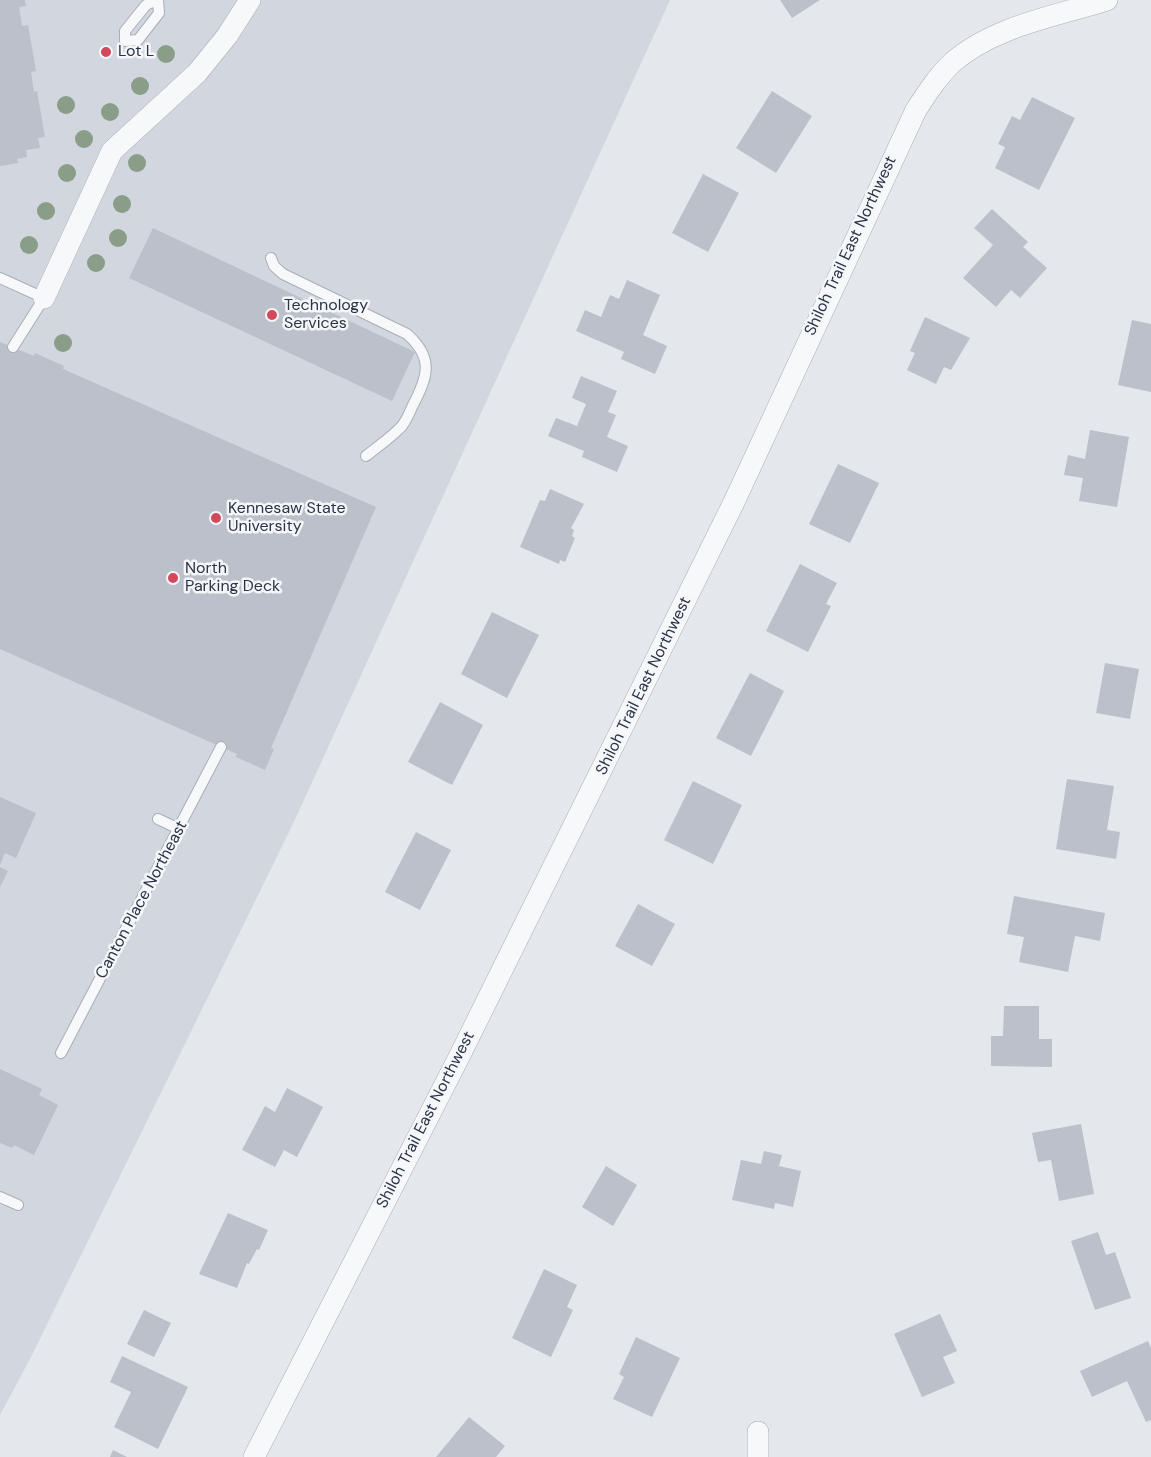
<!DOCTYPE html>
<style>
body{margin:0}
canvas{display:block;background:#e4e7ec}
</style>
<canvas width="1151" height="1457"></canvas>
<script>
const g = document.querySelector('canvas').getContext('2d');
g.lineJoin = 'round';
function fill(path, color) {
  g.fillStyle = color;
  g.fill(path, 'evenodd');
}
function stroke(path, color, width, dash) {
  g.strokeStyle = color;
  g.lineWidth = width;
  g.lineCap = dash ? 'butt' : 'round';
  g.setLineDash(dash || []);
  g.stroke(path);
}
function write(font, color, halo, rows, align = 'center') {
  g.font = font + ' "DM Sans",sans-serif';
  g.lineWidth = 5;
  g.setLineDash([]);
  g.textBaseline = 'middle';
  g.strokeStyle = halo;
  g.fillStyle = color;
  for (const [text, x, y, turn = 0] of rows) {
    g.save();
    g.translate(x, y);
    g.rotate((+turn || 0) * Math.PI / 180);
    g.textAlign = isNaN(turn) ? turn : align;
    if (halo) g.strokeText(text, 0, 0);
    g.fillText(text, 0, 0);
    g.restore();
  }
}
fill(new Path2D(`
 M 0,0 L 670,0 L 292,826 L 30,1359 L 0,1415 Z`), '#d2d6de');
fill(new Path2D(`
 M 0,0 L 25,0 L 26,6 L 19,7 L 22,26 L 28,25 L 36,71 L 31,72 L 34,92 L 37,91 L 45,137 L 38,138 L 40,148 L 26,150 L 27,157 L 17,159 L 18,163 L 0,166 Z
 M 780,0 L 820,0 L 792,18 Z
 M 772,91 L 812,116 L 776,173 L 736,148 Z
 M 1032,97 L 1075,118 L 1039,190 L 995,168 L 1005,147 L 998,144 L 1012,116 L 1020,120 Z
 M 703,174 L 739,193 L 708,252 L 672,233 Z
 M 992,209 L 1028,242 L 1023,247 L 1047,268 L 1020,298 L 1011,290 L 996,307 L 963,278 L 993,245 L 974,228 Z
 M 153,228 L 415,352 L 392,401 L 129,278 Z
 M 627,280 L 660,295 L 643,335 L 667,346 L 655,374 L 621,359 L 624,352 L 576,331 L 585,310 L 601,317 L 610,295 L 619,299 Z
 M 925,317 L 970,338 L 951,370 L 944,367 L 936,384 L 907,370 L 915,353 L 910,351 Z
 M 1132,320 L 1151,324 L 1151,392 L 1118,385 Z
 M 0,342 L 34,356 L 35,353 L 64,366 L 63,369 L 376,507 L 271,748 L 274,749 L 265,770 L 236,757 L 237,754 L 0,649 Z
 M 581,376 L 617,391 L 608,412 L 616,415 L 607,437 L 628,446 L 617,472 L 582,457 L 584,451 L 548,436 L 556,418 L 577,426 L 586,404 L 572,398 Z
 M 1090,430 L 1129,437 L 1117,507 L 1079,501 L 1083,478 L 1064,475 L 1068,455 L 1085,459 Z
 M 838,464 L 879,483 L 850,543 L 809,524 Z
 M 550,489 L 584,504 L 571,528 L 574,530 L 572,536 L 575,538 L 565,562 L 560,560 L 559,564 L 520,547 L 540,500 L 545,501 Z
 M 800,564 L 837,583 L 826,604 L 831,606 L 808,652 L 766,631 Z
 M 492,612 L 539,635 L 507,698 L 461,674 Z
 M 1105,663 L 1139,669 L 1130,719 L 1096,713 Z
 M 750,673 L 784,691 L 751,756 L 716,738 Z
 M 440,702 L 483,725 L 452,785 L 408,762 Z
 M 1067,779 L 1114,786 L 1107,830 L 1120,832 L 1116,859 L 1056,849 Z
 M 693,781 L 742,805 L 713,864 L 664,840 Z
 M 0,797 L 36,813 L 16,858 L 5,853 L 0,865 Z
 M 416,832 L 451,850 L 420,910 L 385,892 Z
 M 0,867 L 8,871 L 0,887 Z
 M 1014,896 L 1105,913 L 1100,941 L 1075,936 L 1068,972 L 1019,962 L 1024,937 L 1007,934 Z
 M 638,904 L 675,924 L 652,966 L 615,946 Z
 M 1004,1006 L 1039,1006 L 1039,1039 L 1052,1039 L 1052,1067 L 991,1066 L 991,1036 L 1003,1036 Z
 M 0,1069 L 42,1089 L 39,1095 L 58,1105 L 34,1155 L 14,1145 L 12,1148 L 0,1143 Z
 M 287,1088 L 323,1107 L 297,1157 L 284,1150 L 275,1167 L 242,1150 L 265,1106 L 275,1112 Z
 M 1081,1124 L 1094,1194 L 1059,1201 L 1051,1160 L 1038,1162 L 1032,1133 Z
 M 764,1151 L 782,1155 L 779,1166 L 801,1171 L 793,1207 L 775,1203 L 774,1209 L 732,1200 L 741,1160 L 761,1164 Z
 M 606,1166 L 637,1185 L 613,1226 L 582,1207 Z
 M 228,1213 L 268,1230 L 259,1250 L 257,1249 L 249,1264 L 247,1263 L 237,1288 L 199,1274 Z
 M 1098,1232 L 1106,1255 L 1115,1252 L 1131,1298 L 1095,1310 L 1071,1241 Z
 M 544,1269 L 577,1285 L 567,1307 L 573,1310 L 551,1357 L 512,1338 Z
 M 144,1310 L 171,1323 L 154,1357 L 127,1344 Z
 M 940,1314 L 957,1351 L 943,1357 L 955,1383 L 922,1397 L 894,1334 Z
 M 636,1337 L 680,1358 L 652,1417 L 613,1399 L 624,1377 L 619,1374 Z
 M 1148,1341 L 1151,1348 L 1151,1420 L 1146,1422 L 1127,1381 L 1092,1397 L 1080,1371 Z
 M 122,1356 L 188,1387 L 158,1449 L 114,1427 L 131,1392 L 110,1382 Z
 M 469,1417 L 505,1446 L 496,1457 L 436,1457 Z
 M 113,1450 L 127,1457 L 110,1457 Z`), '#bbc0ca');
const lane = new Path2D(`
 M 157,0 L 146,5 L 125,31 L 125,41 L 138,40 L 159,13 L 158,0
 M 271,258 L 274,266 L 283,274 L 407,334 C 434,358 428,376 413,405 C 409,413 406,423 399,429 C 389,439 377,447 366,456
 M 0,278 L 44,298 L 13,347
 M 158,819 L 179,829
 M 61,1053 L 221,747
 M 0,1197 L 18,1205`);
const street = new Path2D(`
 M 44,298 L 112,151 L 197,73 L 227,36 L 250,0
 M 758,1432 L 758,1457
 M 254,1457 L 459,1057 L 734,502 L 916,110 C 927,93 938,76 953,62 C 994,26 1057,16 1107,0`);
stroke(lane, '#a9aeb7', 12);
stroke(street, '#a9aeb7', 22);
stroke(lane, '#f7f8fa', 10);
stroke(street, '#f7f8fa', 21);
g.fillStyle = '#899d89';
for (const [x, y] of [
 [166,54],
 [140,86],
 [66,105],
 [110,112],
 [84,139],
 [137,163],
 [67,173],
 [122,204],
 [46,211],
 [118,238],
 [29,245],
 [96,263],
 [63,343]
]) {
  g.beginPath();
  g.arc(x, y, 9, 0, 2 * Math.PI);
  g.fill();
}
for (const [x, y, r, color] of [
 [106,52,6,"#d1495b"],
 [272,315,6,"#d1495b"],
 [216,518,6,"#d1495b"],
 [173,578,6,"#d1495b"]
]) {
  const dot = new Path2D();
  dot.arc(x, y, r, 0, 2 * Math.PI);
  g.fillStyle = color;
  g.fill(dot);
  stroke(dot, '#f4f6f9', 2);
}
write('16px', '#2b3445', '#f4f6f9', [
 ["Lot L",118,52],
 ["Technology",284,306],
 ["Services",284,324],
 ["Kennesaw State",228,509],
 ["University",228,527],
 ["North",185,569],
 ["Parking Deck",185,587]
], 'left');
write('16px', '#2b3445', '#f4f6f9', [
 ["Shiloh Trail East Northwest",851,246,-65],
 ["Shiloh Trail East Northwest",644,686,-64],
 ["Canton Place Northeast",142,900,-62],
 ["Shiloh Trail East Northwest",426,1120,-63]
]);
</script>
